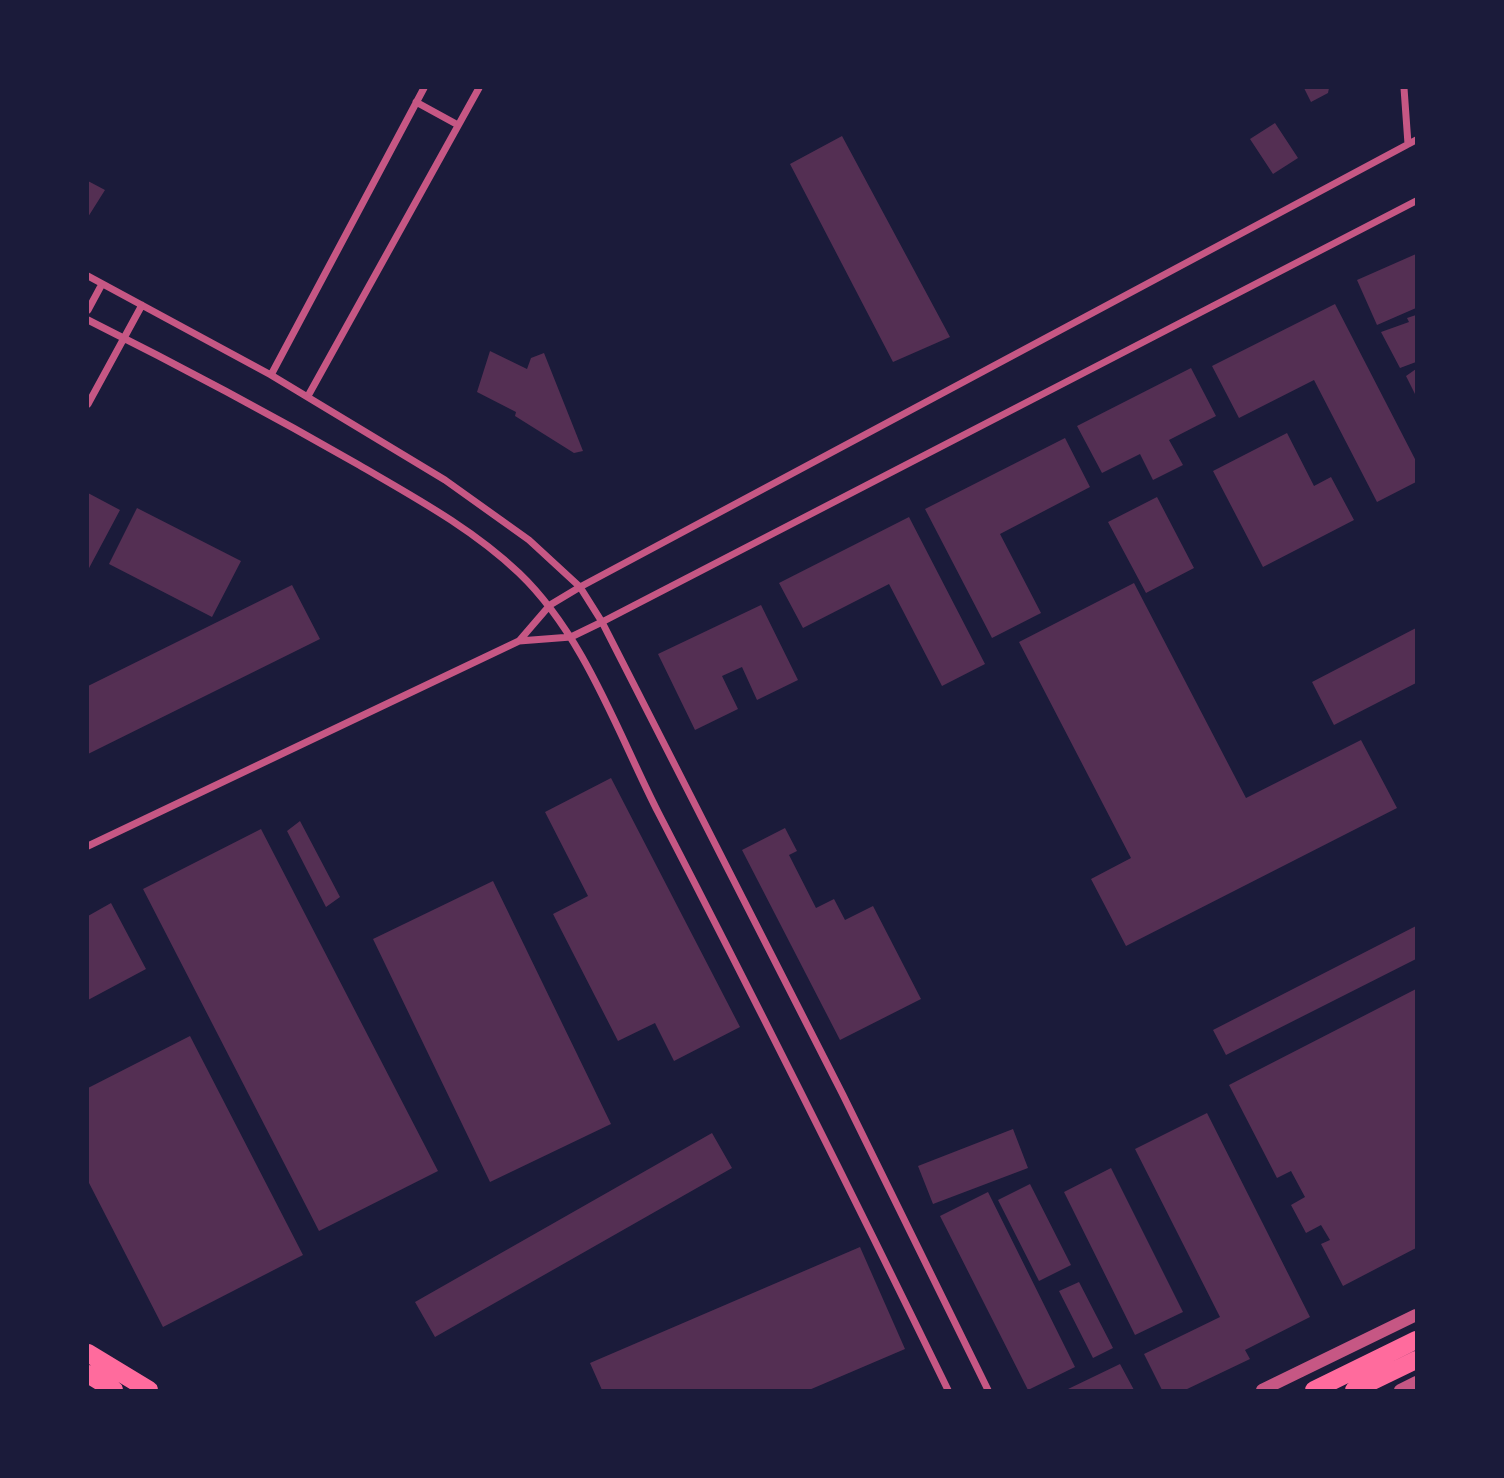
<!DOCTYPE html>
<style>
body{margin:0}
#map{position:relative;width:1504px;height:1478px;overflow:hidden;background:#1b1b3a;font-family:"Asap Condensed",sans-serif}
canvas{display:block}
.frame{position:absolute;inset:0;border:89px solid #1b1b3a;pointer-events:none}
</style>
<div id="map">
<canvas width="1504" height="1478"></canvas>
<div class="frame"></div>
</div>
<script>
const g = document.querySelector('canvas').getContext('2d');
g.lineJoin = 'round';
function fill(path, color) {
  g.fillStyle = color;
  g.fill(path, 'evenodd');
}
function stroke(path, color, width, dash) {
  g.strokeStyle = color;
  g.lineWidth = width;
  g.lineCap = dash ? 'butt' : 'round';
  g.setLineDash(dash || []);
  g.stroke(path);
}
fill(new Path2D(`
 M 1304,88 L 1329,88 L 1328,93 L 1311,102 Z
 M 1275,123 L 1298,158 L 1273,174 L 1250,139 Z
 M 842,136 L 950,337 L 893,362 L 790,164 Z
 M 88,181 L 105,190 L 88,217 Z
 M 1416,254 L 1416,308 L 1377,325 L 1357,280 Z
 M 1335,304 L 1416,461 L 1416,482 L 1377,502 L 1314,380 L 1239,418 L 1212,366 Z
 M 1416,315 L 1416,362 L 1400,368 L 1381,332 L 1409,322 L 1407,318 Z
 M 490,351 L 527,369 L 531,358 L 544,353 L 583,451 L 574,453 L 515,416 L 516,412 L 477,392 Z
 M 1191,368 L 1216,416 L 1169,440 L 1183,465 L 1153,480 L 1140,454 L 1102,473 L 1077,426 Z
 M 1416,369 L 1416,396 L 1406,376 Z
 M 1287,433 L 1314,486 L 1331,477 L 1354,520 L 1263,567 L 1213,471 Z
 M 1065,438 L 1090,487 L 1000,534 L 1041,613 L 992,638 L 925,509 Z
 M 88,493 L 120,510 L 88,570 Z
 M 1157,497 L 1194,568 L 1146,593 L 1108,522 Z
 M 137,508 L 241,561 L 212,617 L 109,564 Z
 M 909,517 L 985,664 L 942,686 L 889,584 L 803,628 L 779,583 Z
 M 1134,583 L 1246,798 L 1361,740 L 1397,808 L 1126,946 L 1091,879 L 1131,858 L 1019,642 Z
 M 292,585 L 320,639 L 88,754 L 88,686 Z
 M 761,605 L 798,680 L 757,700 L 742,667 L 722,676 L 738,709 L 695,730 L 658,654 Z
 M 1416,628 L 1416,683 L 1334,725 L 1312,682 Z
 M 611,778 L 740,1027 L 674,1061 L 655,1023 L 618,1041 L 553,914 L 588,896 L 545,812 Z
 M 300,821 L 340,897 L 326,907 L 287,831 Z
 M 785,828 L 797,851 L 789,855 L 816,908 L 834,899 L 845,920 L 873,906 L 921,999 L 840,1040 L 742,850 Z
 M 261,829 L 438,1171 L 319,1231 L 143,889 Z
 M 493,881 L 611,1124 L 490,1182 L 373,939 Z
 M 111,903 L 146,969 L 88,1000 L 88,916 Z
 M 1416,926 L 1416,959 L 1226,1055 L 1213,1030 Z
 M 1416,989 L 1416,1248 L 1343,1286 L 1321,1244 L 1330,1240 L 1321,1225 L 1306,1233 L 1291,1205 L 1305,1197 L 1291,1171 L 1277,1178 L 1229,1085 Z
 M 190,1036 L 303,1255 L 163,1327 L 88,1181 L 88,1088 Z
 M 1207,1113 L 1310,1317 L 1245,1350 L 1250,1359 L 1185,1390 L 1162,1390 L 1144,1354 L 1220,1317 L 1135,1149 Z
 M 1013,1129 L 1028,1168 L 933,1204 L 918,1166 Z
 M 712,1133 L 732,1168 L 435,1337 L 415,1302 Z
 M 1111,1168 L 1183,1312 L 1135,1335 L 1064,1192 Z
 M 1030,1184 L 1071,1265 L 1039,1281 L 998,1200 Z
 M 988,1192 L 1075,1367 L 1028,1390 L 940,1216 Z
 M 860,1247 L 905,1349 L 809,1390 L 602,1390 L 590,1363 Z
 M 1079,1282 L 1113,1348 L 1093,1358 L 1059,1291 Z
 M 1120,1364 L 1134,1390 L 1066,1390 Z`), '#542f53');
stroke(new Path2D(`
 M 1404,88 L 1408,144
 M 416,102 L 458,125
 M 88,276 L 271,375 L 445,480 L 529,540 L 580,587 L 602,622 L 843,1095 L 988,1390
 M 88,310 L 102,284
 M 88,320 C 180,366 270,414 359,465 C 414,497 473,529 519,573 C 585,636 618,734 659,814 C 758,1005 854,1197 948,1390
 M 271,375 L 424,88
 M 308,396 L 479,88
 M 88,404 L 142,305
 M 519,641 L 550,605 L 580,587 L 1416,140
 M 88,846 L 519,641 L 571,637 L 602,622 L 1416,201`), '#c65784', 7);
stroke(new Path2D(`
 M 1262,1390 L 1416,1315
 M 1400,1390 L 1416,1382`), '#c65784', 12);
stroke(new Path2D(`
 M 88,1353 L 149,1390
 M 88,1374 L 114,1390
 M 1314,1390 L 1416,1340
 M 1354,1390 L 1416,1360`), '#ff6b9d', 18);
</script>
